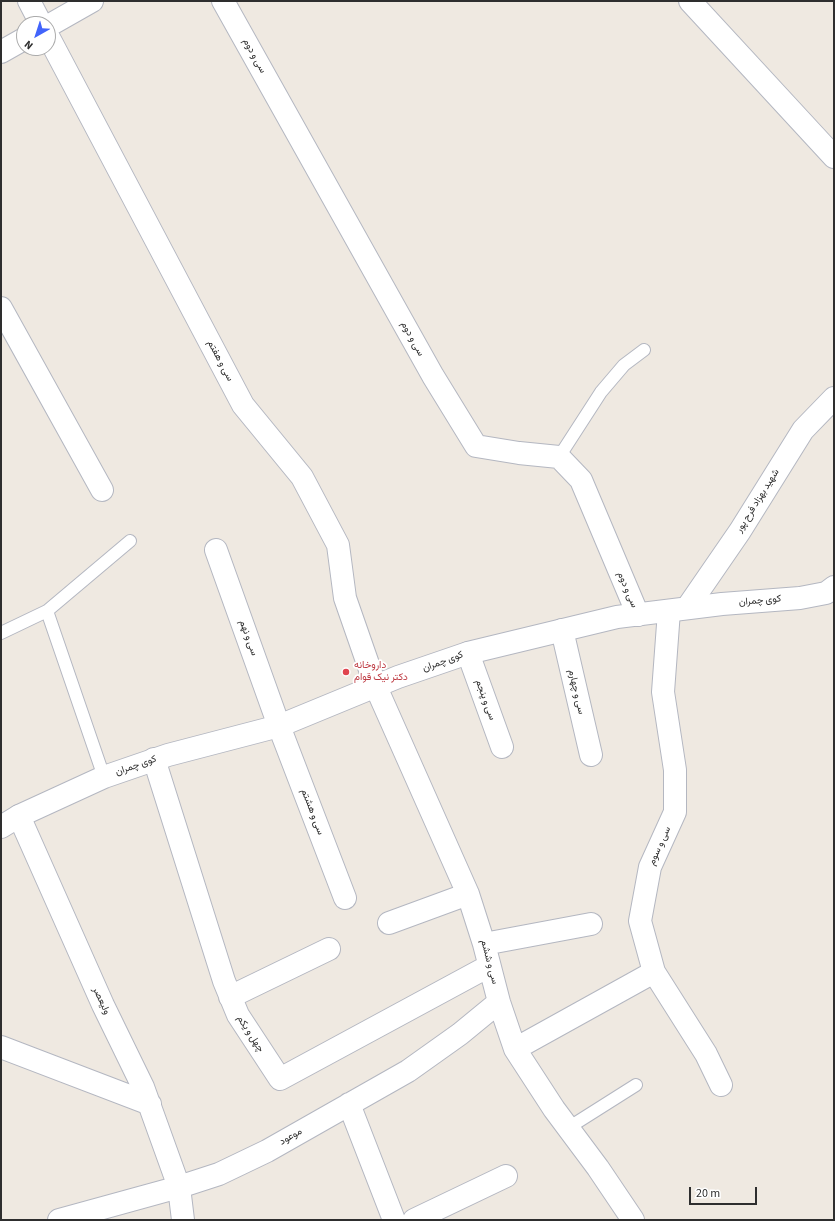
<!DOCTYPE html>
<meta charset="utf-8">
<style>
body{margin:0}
#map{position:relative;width:835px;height:1221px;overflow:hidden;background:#efe9e1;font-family:"Source Sans 3",sans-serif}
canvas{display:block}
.frame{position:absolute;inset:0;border:2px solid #2e2e2e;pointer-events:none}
.north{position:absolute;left:16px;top:16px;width:40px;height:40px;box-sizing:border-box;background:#fff;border:1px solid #ababab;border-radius:50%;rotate:219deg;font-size:11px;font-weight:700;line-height:16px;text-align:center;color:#2e2e2e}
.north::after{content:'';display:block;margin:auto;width:14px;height:18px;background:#4264fb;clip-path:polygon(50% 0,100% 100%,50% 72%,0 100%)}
.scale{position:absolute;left:689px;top:1187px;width:68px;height:18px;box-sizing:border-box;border:2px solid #2e2e2e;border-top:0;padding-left:5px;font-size:12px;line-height:14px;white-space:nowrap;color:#2e2e2e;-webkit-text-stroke:3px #fff;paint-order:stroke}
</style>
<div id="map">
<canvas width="835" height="1221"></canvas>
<div class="frame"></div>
<div class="north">N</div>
<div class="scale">20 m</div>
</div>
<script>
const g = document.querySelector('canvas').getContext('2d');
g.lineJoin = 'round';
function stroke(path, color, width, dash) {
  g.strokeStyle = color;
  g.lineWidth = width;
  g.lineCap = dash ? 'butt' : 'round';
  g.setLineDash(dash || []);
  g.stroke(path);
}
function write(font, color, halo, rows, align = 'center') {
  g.font = font + ' "Source Sans 3",Vazirmatn,sans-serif';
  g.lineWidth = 3.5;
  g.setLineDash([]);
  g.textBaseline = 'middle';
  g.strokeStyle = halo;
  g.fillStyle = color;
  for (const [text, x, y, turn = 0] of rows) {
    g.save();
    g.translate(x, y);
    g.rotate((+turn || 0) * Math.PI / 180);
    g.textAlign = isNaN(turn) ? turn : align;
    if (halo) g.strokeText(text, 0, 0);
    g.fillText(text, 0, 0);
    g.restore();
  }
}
const service = new Path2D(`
 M 559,457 L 601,392 L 624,365 L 644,350
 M 1,633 L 47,611
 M 104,777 L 47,611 L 130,541
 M 568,1128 L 636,1085`);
const minor = new Path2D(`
 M 29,1 L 41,24
 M 223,1 L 433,376 L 476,446 L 519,453 L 559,457 L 581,480 L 638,615
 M 690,1 L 834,157
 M 48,26 L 92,1
 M 48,36 L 243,405 L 302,477 L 338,545 L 345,598 L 376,687 L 468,894 L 484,944 L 499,1002 L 515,1049 L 554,1109 L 598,1168 L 633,1220
 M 1,52 L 24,39
 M 1,308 L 102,490
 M 216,550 L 279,726 L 345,898
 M 687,608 L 740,531 L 803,430 L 834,398
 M 669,611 L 663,692 L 675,770 L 675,812 L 650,867 L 640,921 L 654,972 L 706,1054 L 721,1085
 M 562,630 L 591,755
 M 468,653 L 502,747
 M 154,759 L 224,981 L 238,1015 L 280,1079 L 489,966
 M 19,816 L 103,1005 L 143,1087 L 179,1187 L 183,1220
 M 389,923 L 468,894
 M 484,944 L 591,924
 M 230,997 L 329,949
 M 1,1047 L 150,1104
 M 515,1049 L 654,972
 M 349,1104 L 394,1220
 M 59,1220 L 179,1187 L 219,1174 L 267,1151 L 408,1071 L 460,1034 L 499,1002
 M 414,1220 L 506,1176`);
const tertiary = new Path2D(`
 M 1,827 L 19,816 L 104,777 L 168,755 L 279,726 L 398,677 L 468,653 L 617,617 L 722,604 L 800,598 L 826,593 L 834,587`);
stroke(service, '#b4b7c1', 14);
stroke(minor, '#b4b7c1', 24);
stroke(tertiary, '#b4b7c1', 24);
stroke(service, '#fff', 12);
stroke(minor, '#fff', 22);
stroke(tertiary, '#fff', 22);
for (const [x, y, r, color] of [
 [346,672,4,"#e0444e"]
]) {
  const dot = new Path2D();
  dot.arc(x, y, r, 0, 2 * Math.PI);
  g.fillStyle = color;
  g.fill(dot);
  stroke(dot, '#fff', 1.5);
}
write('10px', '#2e2e2e', '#fff', [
 ["سی و دوم",254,56,61],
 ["سی و دوم",412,339,61],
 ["سی و هفتم",220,361,62],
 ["شهید بهزاد فرح پور",758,501,-58],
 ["سی و دوم",627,590,67],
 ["کوی چمران",760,601,-5],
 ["سی و نهم",248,638,70],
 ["کوی چمران",443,662,-20],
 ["سی و چهارم",576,692,77],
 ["سی و پنجم",485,700,70],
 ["کوی چمران",136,766,-19],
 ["سی و هشتم",312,812,69],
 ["سی و سوم",660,846,-66],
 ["سی و ششم",489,962,75],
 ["ولیعصر",101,1001,65],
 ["چهل و یکم",250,1034,57],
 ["موعود",291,1137,-30]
]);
write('10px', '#be3a42', '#fff', [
 ["داروخانه",354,666],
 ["دکتر نیک قوام",354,678]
], 'left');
</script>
